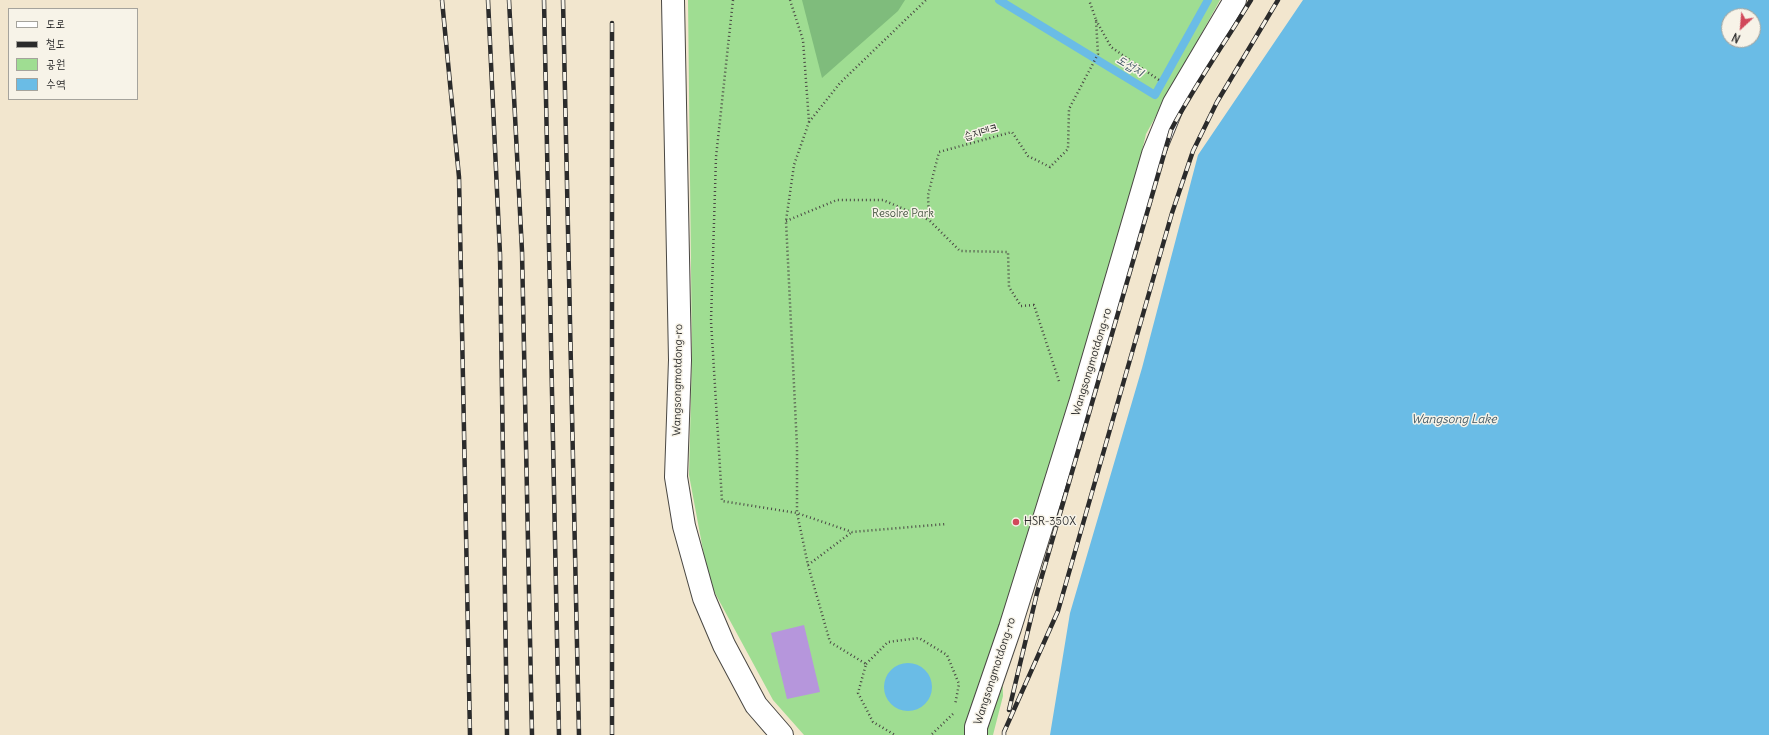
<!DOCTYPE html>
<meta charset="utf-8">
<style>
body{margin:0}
#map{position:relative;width:1769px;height:735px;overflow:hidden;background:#f2e6ce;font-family:Delius,"Poor Story",sans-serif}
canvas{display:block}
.legend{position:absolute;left:8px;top:8px;width:130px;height:92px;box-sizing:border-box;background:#f7f3e8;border:1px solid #a5a39c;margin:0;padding:5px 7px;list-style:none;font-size:12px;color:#2b2b2b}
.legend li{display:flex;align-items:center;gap:8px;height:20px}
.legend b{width:20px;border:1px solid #a5a39c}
.north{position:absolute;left:1721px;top:8px;width:40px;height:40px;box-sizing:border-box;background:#f7f3e8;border:1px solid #a5a39c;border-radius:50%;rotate:206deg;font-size:11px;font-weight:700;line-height:16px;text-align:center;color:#2b2b2b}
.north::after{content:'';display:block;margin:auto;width:14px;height:18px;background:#d1495b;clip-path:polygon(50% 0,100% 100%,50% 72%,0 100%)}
</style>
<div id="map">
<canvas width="1769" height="735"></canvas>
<ul class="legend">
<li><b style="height:5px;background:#fff"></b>도로</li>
<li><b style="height:5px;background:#2b2b2b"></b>철도</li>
<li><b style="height:11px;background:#9fdd92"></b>공원</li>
<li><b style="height:11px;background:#6abce6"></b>수역</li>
</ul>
<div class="north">N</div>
</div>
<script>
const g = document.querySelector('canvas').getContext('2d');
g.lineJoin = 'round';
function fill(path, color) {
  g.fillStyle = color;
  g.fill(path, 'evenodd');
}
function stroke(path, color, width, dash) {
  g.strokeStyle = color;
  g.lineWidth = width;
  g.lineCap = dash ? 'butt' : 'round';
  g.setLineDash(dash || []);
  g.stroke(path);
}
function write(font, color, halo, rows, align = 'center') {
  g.font = font + ' Delius,"Poor Story",sans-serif';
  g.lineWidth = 3;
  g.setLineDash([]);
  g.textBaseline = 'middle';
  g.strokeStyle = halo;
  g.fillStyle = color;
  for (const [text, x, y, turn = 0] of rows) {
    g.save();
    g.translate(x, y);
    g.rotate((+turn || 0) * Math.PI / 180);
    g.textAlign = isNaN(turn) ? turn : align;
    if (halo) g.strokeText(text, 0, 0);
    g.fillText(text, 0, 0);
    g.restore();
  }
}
fill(new Path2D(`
 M 688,0 L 1220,0 L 1146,134 L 1132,193 L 1079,375 L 1001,620 L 1003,696 L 993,735 L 804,735 L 773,700 L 709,582 L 689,475 L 692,356 Z`), '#9fdd92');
fill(new Path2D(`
 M 802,0 L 905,0 L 898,11 L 822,78 Z`), '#7fbc7c');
fill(new Path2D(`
 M 1303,0 L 1769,0 L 1769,735 L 1050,735 L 1070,613 L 1142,368 L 1198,155 ZM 1729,16 L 1753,16 L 1753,40 L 1729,40 Z
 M884 687a24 24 0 1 1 48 0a24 24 0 1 1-48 0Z`), '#6abce6');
stroke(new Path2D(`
 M 999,0 L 1155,95 L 1208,0`), '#6abce6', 8);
fill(new Path2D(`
 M 804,625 L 820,692 L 787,699 L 771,633 Z`), '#b696dc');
const minor = new Path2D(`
 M 673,0 L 680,360 L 676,477 L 684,526 L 704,598 L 724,645 L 756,705 L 782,735
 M 976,735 L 976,727 L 1010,628 L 1081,400 L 1153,154 L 1174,103 L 1235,0`);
stroke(minor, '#494743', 24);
stroke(new Path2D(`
 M 733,0 L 716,157 L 711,321 L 722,501 L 797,513 L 852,532 L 946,524
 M 790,0 L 803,40 L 809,122 L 794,165 L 786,221 L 797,447 L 797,513 L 808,565 L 830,642 L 866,664 L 858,693 L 873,722 L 895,735
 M 1096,20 L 1111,47 L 1159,80
 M 809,122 L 840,83 L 926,0
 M 786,221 L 837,200 L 883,200 L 929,220
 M 1059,381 L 1034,305 L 1021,306 L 1009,287 L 1008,252 L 960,251 L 929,220 L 928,195 L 939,152 L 1012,132 L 1028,156 L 1050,167 L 1068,149 L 1069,109 L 1098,54 L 1096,20 L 1089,0
 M 808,565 L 852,532
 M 866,664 L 888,642 L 919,638 L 947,655 L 959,684 L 955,705
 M 932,734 L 953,714`), '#494743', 2.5, [1, 3]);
stroke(minor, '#fff', 22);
const rail = new Path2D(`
 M 442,0 L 459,177 L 470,735
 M 488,0 L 500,254 L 507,735
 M 509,0 L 522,251 L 532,735
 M 544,0 L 559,735
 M 563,0 L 579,735
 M 612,23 L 612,735
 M 1009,710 L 1037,593 L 1171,130 C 1195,85 1224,44 1251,0
 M 1004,735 L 1004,732 L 1058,611 L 1172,213 L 1193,151 L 1217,102 L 1278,0`);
stroke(rail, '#2b2b2b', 4.5);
stroke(rail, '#f7f3e8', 3, [9]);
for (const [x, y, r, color] of [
 [1016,522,4,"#d1495b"]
]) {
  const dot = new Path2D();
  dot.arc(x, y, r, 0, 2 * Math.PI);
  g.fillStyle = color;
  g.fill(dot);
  stroke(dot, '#f7f3e8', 1.5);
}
write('11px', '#2b2b2b', '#f7f3e8', [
 ["습지데크",981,132,-16],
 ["Wangsongmotdong-ro",1092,362,-73],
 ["Wangsongmotdong-ro",678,380,-89],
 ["Wangsongmotdong-ro",995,671,-72]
]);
write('11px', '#485845', '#f7f3e8', [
 ["Resolre Park",903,214]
]);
write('11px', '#2b2b2b', '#f7f3e8', [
 ["HSR-350X",1024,522]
], 'left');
write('italic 12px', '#3e5663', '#f7f3e8', [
 ["도섭지",1130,66,31],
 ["Wangsong Lake",1454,420]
]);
</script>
